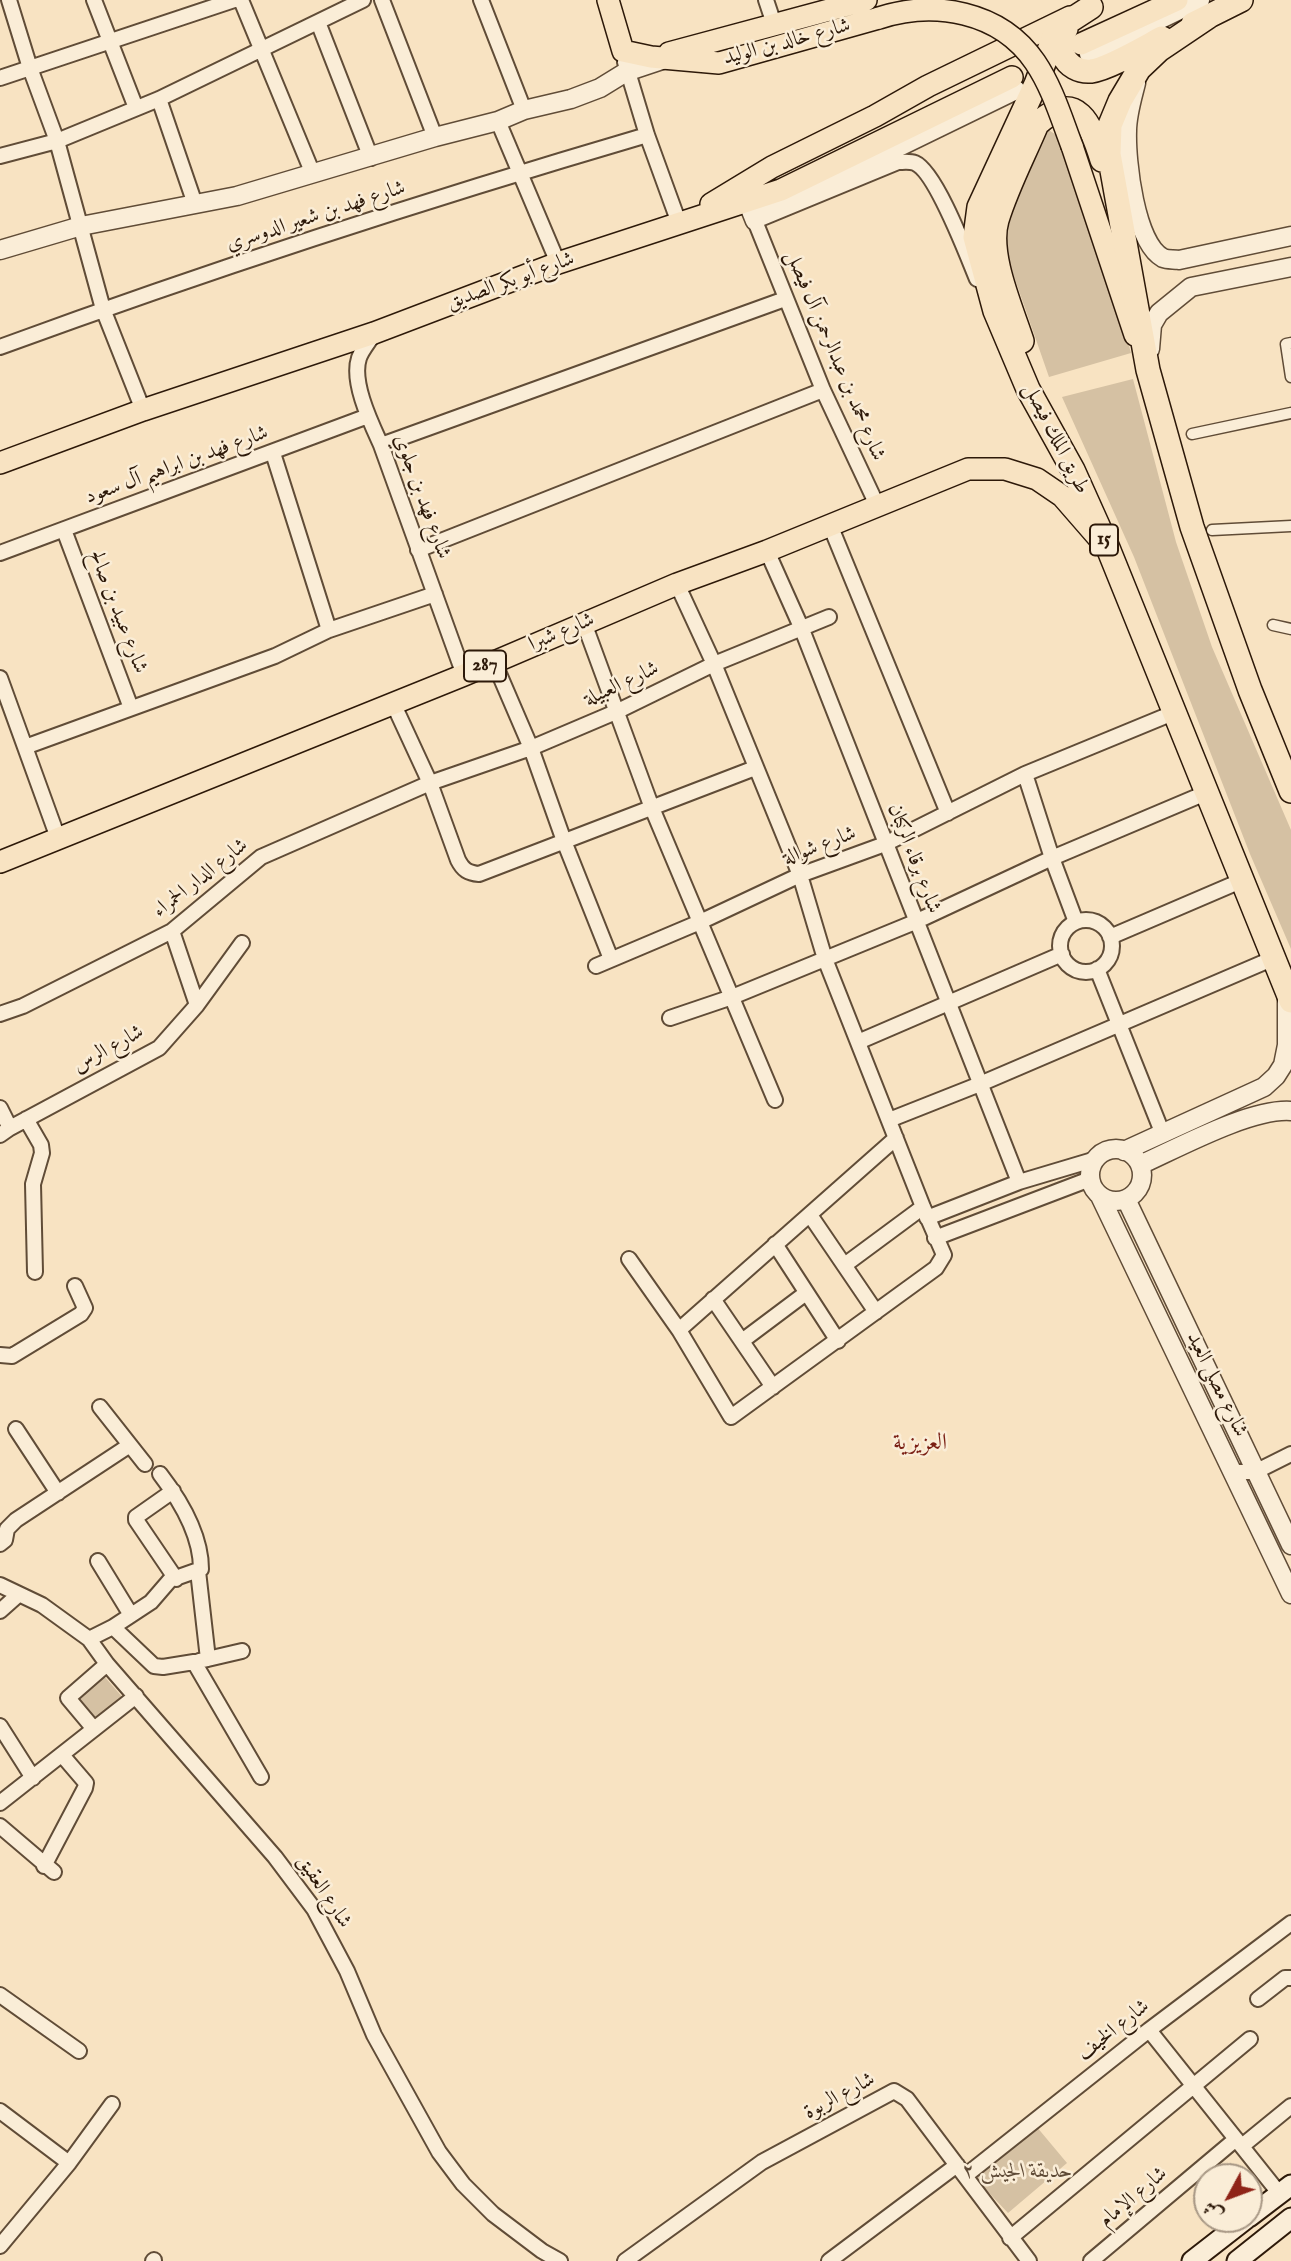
<!DOCTYPE html>
<meta charset="utf-8">
<style>
body{margin:0}
#map{position:relative;width:1291px;height:2261px;overflow:hidden;background:#f8e3c2;font-family:"IM FELL English",Amiri,serif}
canvas{display:block}
.north{position:absolute;left:1193px;top:2163px;width:70px;height:70px;box-sizing:border-box;background:#faedd7;border:2px solid #a89885;border-radius:50%;rotate:229deg;font-size:19px;font-weight:700;line-height:28px;text-align:center;color:#2d1909}
.north::after{content:'';display:block;margin:auto;width:24px;height:32px;background:#8f2418;clip-path:polygon(50% 0,100% 100%,50% 72%,0 100%)}
</style>
<div id="map">
<canvas width="1291" height="2261"></canvas>
<div class="north">ش</div>
</div>
<script>
const g = document.querySelector('canvas').getContext('2d');
g.lineJoin = 'round';
function fill(path, color) {
  g.fillStyle = color;
  g.fill(path, 'evenodd');
}
function stroke(path, color, width, dash) {
  g.strokeStyle = color;
  g.lineWidth = width;
  g.lineCap = dash ? 'butt' : 'round';
  g.setLineDash(dash || []);
  g.stroke(path);
}
function write(font, color, halo, rows, align = 'center') {
  g.font = font + ' "IM FELL English",Amiri,serif';
  g.lineWidth = 5;
  g.setLineDash([]);
  g.textBaseline = 'middle';
  g.strokeStyle = halo;
  g.fillStyle = color;
  for (const [text, x, y, turn = 0] of rows) {
    g.save();
    g.translate(x, y);
    g.rotate((+turn || 0) * Math.PI / 180);
    g.textAlign = isNaN(turn) ? turn : align;
    if (halo) g.strokeText(text, 0, 0);
    g.fillText(text, 0, 0);
    g.restore();
  }
}
fill(new Path2D(`
 M 1047,129 L 1061,138 L 1111,281 L 1131,353 L 1049,377 L 1010,265 L 1006,245 L 1009,225 L 1037,139 Z
 M 1133,379 L 1176,542 L 1212,647 L 1291,830 L 1291,949 L 1250,854 L 1134,557 L 1062,397 Z
 M 104,1676 L 124,1699 L 96,1722 L 77,1698 Z
 M 1036,2126 L 1067,2163 L 1008,2213 L 975,2178 Z`), '#d5c1a3');
const pedestrian = new Path2D(`
 M 1291,343 L 1286,344 L 1291,377
 M 1192,434 L 1291,413
 M 1212,530 L 1291,526
 M 1273,625 L 1291,629`);
const minor = new Path2D(`
 M 9,0 L 30,68 L 57,141 L 103,309 L 143,410
 M 94,0 L 136,108
 M 241,0 L 313,174
 M 382,0 L 435,137
 M 481,0 L 524,110
 M 766,0 L 774,24
 M 318,22 L 371,158
 M 625,62 L 647,135 L 679,223
 M 0,78 L 234,0
 M 159,99 L 195,204
 M 498,121 L 558,263
 M 0,156 L 57,141 L 159,99 L 363,0
 M 374,333 C 370,341 362,349 359,358 C 351,382 371,423 381,445 L 464,675
 M 0,347 C 213,269 429,199 647,135
 M 381,445 L 785,299
 M 273,453 L 329,630
 M 877,505 L 823,390 L 755,221 L 898,162 C 903,162 910,161 915,163 C 936,172 967,255 977,279
 M 830,525 L 948,813
 M 64,530 L 131,708
 M 418,550 L 823,390
 M 767,551 L 801,627 L 1019,1182
 M 0,553 L 368,416
 M 584,623 L 652,808 L 775,1100
 M 494,662 L 531,748 L 564,841 L 611,959
 M 0,678 L 58,838
 M 393,703 L 430,783 L 458,860 C 463,870 468,873 479,874 L 755,768
 M 25,747 L 275,656 L 329,630 L 435,594
 M 1025,774 L 1052,858 L 1076,922
 M1060 946a26 26 0 1 1 52 0a26 26 0 1 1-52 0Z
 M 172,931 L 197,1005
 M 1110,937 L 1243,880
 M 596,966 L 700,922 L 800,875 L 885,844 L 1025,774 L 1173,713
 M 1097,969 L 1162,1132
 M 0,1014 L 23,1006 L 172,931 L 261,857 L 430,783 L 531,748 L 618,711 L 714,664 L 829,617
 M 670,1018 L 732,997 L 915,922 L 1052,858 L 1208,792
 M 858,1042 L 1062,954
 M 0,1108 L 10,1128
 M 26,1119 L 41,1145 L 42,1153 L 33,1184 L 35,1272
 M 889,1120 L 980,1084 L 1274,958
 M 0,1135 L 10,1128 L 159,1048 L 197,1005 L 242,943
 M 810,1215 L 876,1312
 M 927,1218 L 1019,1182 L 1096,1159
 M 935,1238 L 1090,1179
 M 775,1244 L 838,1341
 M 629,1259 L 679,1330 L 731,1417 L 936,1268 L 944,1255 L 923,1207 L 825,959 L 800,875 L 714,664 L 677,584
 M 846,1264 L 923,1207
 M 713,1299 L 773,1387
 M 679,1330 L 896,1138
 M 742,1341 L 806,1293
 M 0,1355 L 12,1356 L 81,1314 L 85,1308 L 75,1286
 M 100,1407 L 145,1464
 M 16,1429 L 58,1493
 M 1232,1472 L 1255,1472 L 1291,1454
 M 173,1491 L 136,1517 L 136,1520 L 176,1579
 M 0,1544 L 5,1540 L 7,1529 L 16,1520 L 130,1445
 M 98,1561 L 131,1615
 M 198,1571 L 208,1659
 M 0,1585 L 42,1605 L 89,1639 L 107,1664 L 275,1857 L 314,1909 L 347,1971 L 374,2035 L 439,2152 L 463,2184 L 493,2214 L 542,2251 L 560,2261
 M 0,1611 L 18,1595
 M 113,1627 L 154,1666 L 163,1667 L 194,1662 L 261,1777
 M 89,1639 L 113,1627 L 151,1602 L 170,1580 L 201,1569 C 201,1535 180,1500 160,1474
 M 199,1661 L 242,1651
 M 0,1726 L 33,1778
 M 94,1729 L 68,1698 L 107,1664
 M 0,1803 L 136,1696
 M 0,1826 L 54,1872
 M 44,1866 L 85,1788 L 86,1783 L 62,1755
 M 0,1995 L 79,2051
 M 1258,1999 L 1285,1978 L 1291,1978
 M 1149,2030 L 1279,2193
 M 0,2111 L 69,2163
 M 1242,2146 L 1291,2106
 M 965,2176 L 1149,2030 L 1291,1923
 M 1010,2238 L 1250,2039
 M 0,2246 L 69,2163 L 112,2104
 M 153,2261 L 154,2260
 M 625,2261 L 762,2162 L 894,2091 L 907,2099 L 1029,2261
 M 829,2261 L 957,2165
 M 1091,2261 L 1236,2139`);
const tertiary = new Path2D(`
 M 1089,54 L 1200,0
 M 1136,83 C 1132,99 1127,115 1127,131 C 1126,161 1135,243 1163,258 C 1168,260 1174,259 1179,260 L 1291,236
 M 755,221 L 751,211 L 823,184 L 1016,90
 M 0,250 L 81,226 L 237,196 L 435,137 L 498,121 L 524,110 L 571,99 L 600,88 L 626,72 L 665,59
 M 1150,349 L 1152,325 L 1159,313 L 1191,287 L 1291,267
 M1090 1175a26 26 0 1 1 52 0a26 26 0 1 1-52 0Z
 M 1124,1151 L 1240,1098 L 1264,1087 L 1276,1076 L 1283,1065 L 1287,1045 L 1287,992
 M 1140,1165 C 1178,1148 1251,1108 1291,1111
 M 1100,1196 L 1291,1594
 M 1126,1199 L 1291,1545`);
const secondary = new Path2D(`
 M 1249,2217 L 1291,2185
 M 1192,2261 L 1246,2219
 M 1237,2261 L 1291,2218`);
const primary = new Path2D(`
 M 608,0 L 623,51 L 651,57 L 719,63 L 879,18
 M 1081,44 L 1177,0
 M 669,53 L 866,0
 M 1072,146 L 1135,335
 M 711,204 L 772,167 L 875,116 L 928,86 L 1070,17
 M 0,463 L 143,410 L 374,333 L 558,263 L 781,190 L 1012,77
 M 0,862 L 464,675 L 677,584 L 767,551 L 968,469 L 1005,469 L 1037,479 L 1062,496 L 1102,542`);
const trunk = new Path2D(`
 M 1091,7 L 1057,29 L 1036,84 L 979,207 L 975,237 L 995,311 L 1028,389 L 1073,470 L 1108,548 L 1291,1001
 M 1208,17 L 1159,50 L 1139,69 L 1120,101 L 1110,125 L 1109,154 L 1148,370 L 1192,527 L 1250,690 L 1291,791
 M 1193,24 L 1241,0
 M 1066,29 C 1061,37 1059,46 1063,55 C 1068,66 1079,72 1091,71 C 1108,69 1145,47 1162,38
 M 1022,341 C 1011,307 987,254 997,220 C 1007,187 1024,155 1037,124 C 1077,88 1091,124 1102,160`);
stroke(pedestrian, '#604c37', 13);
stroke(minor, '#604c37', 18);
stroke(tertiary, '#604c37', 21);
stroke(secondary, '#2d1909', 23);
stroke(primary, '#2d1909', 24);
stroke(trunk, '#2d1909', 26);
stroke(pedestrian, '#faedd7', 10);
stroke(minor, '#faedd7', 14);
stroke(tertiary, '#faedd7', 18);
stroke(secondary, '#faedd7', 19);
stroke(primary, '#f8e3c2', 21);
stroke(trunk, '#f8e3c2', 23);
const primaryBridge = new Path2D(`
 M 879,18 C 934,0 1000,11 1035,62 C 1052,87 1061,117 1072,146`);
stroke(primaryBridge, '#2d1909', 24, []);
stroke(primaryBridge, '#f8e3c2', 21);
for (const [x, y, w] of [
 [1104,540,28],
 [485,666,42]
]) {
  const box = new Path2D();
  box.roundRect(x - w / 2, y - 15.5, w, 31, 5);
  g.fillStyle = '#faedd7';
  g.fill(box);
  stroke(box, '#2d1909', 2);
}
write('bold 19px', '#2d1909', null, [
 ["15",1104,540],
 ["287",485,666]
]);
write('21px', '#2d1909', '#faedd7', [
 ["شارع خالد بن الوليد",787,43,-15],
 ["شارع فهد بن شعير الدوسري",316,217,-18],
 ["شارع أبو بكر الصديق",511,282,-20],
 ["شارع محمد بن عبدالرحمن آل فيصل",834,356,67],
 ["طريق الملك فيصل",1055,439,63],
 ["شارع فهد بن ابراهيم آل سعود",177,466,-20],
 ["شارع فهد بن جلوي",421,497,70],
 ["شارع عبيد بن صالح",117,612,69],
 ["شارع شبرا",562,633,-23],
 ["شارع العبيلة",622,685,-25],
 ["شارع شوالة",820,847,-21],
 ["شارع برقاء الركبان",913,859,69],
 ["شارع الدار الحمراء",201,879,-38],
 ["شارع الرس",109,1050,-29],
 ["شارع مصلى العيد",1216,1385,64],
 ["شارع العقيق",323,1892,57],
 ["شارع الخيف",1114,2031,-38],
 ["شارع الربوة",840,2097,-28],
 ["شارع الإمام",1134,2198,-40]
]);
write('italic 21px', '#5f4b37', '#faedd7', [
 ["حديقة الجيش ٢",1018,2173]
]);
write('23px', '#7a1f14', '#faedd7', [
 ["العزيزية",920,1444]
]);
</script>
